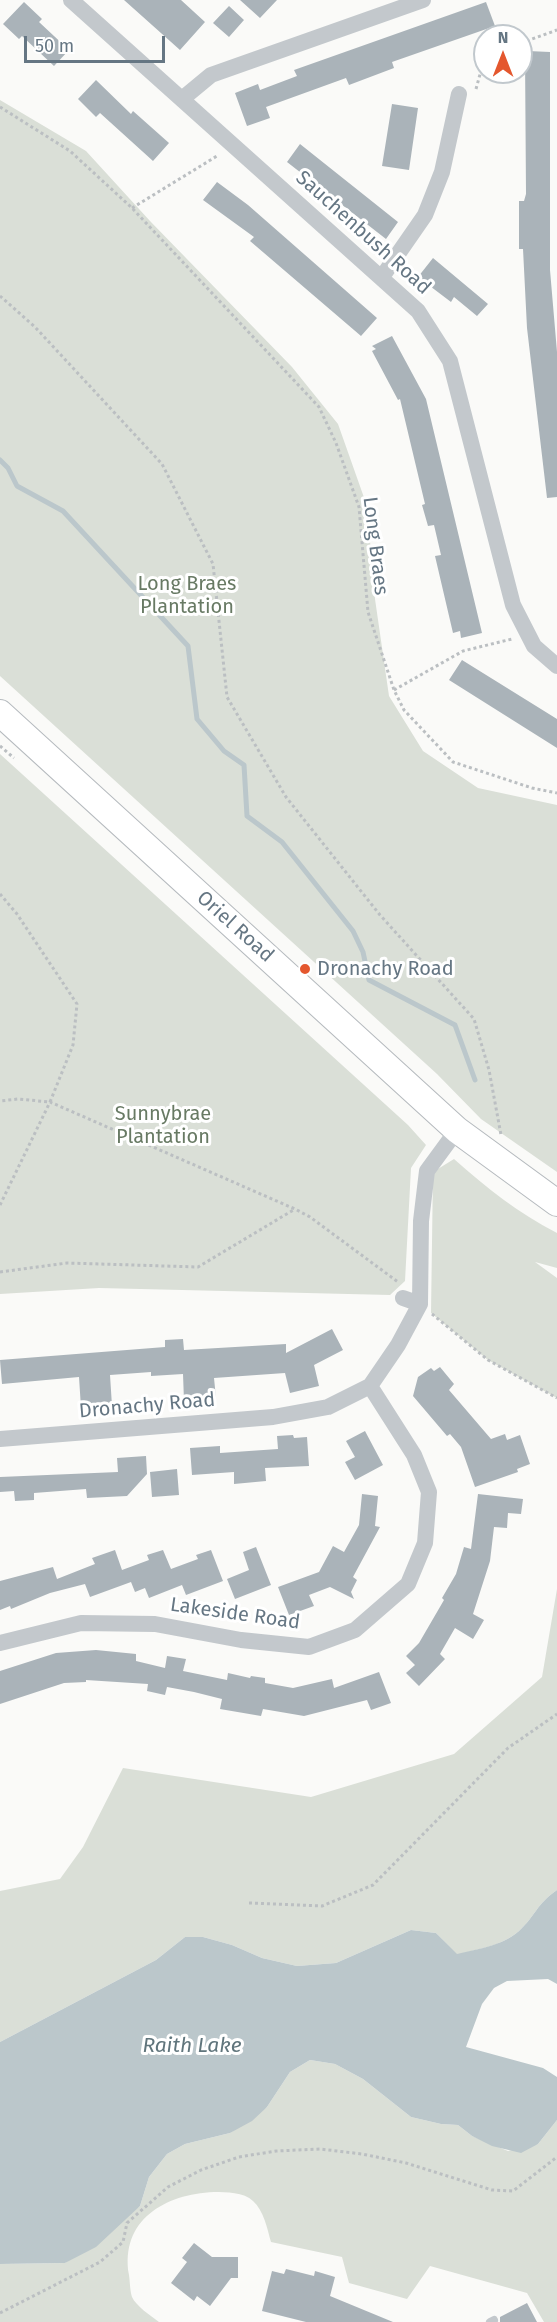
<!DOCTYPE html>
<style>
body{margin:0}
#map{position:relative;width:557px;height:2322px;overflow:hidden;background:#fafaf8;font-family:"Fira Sans",sans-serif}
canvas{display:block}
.north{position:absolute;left:473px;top:24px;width:60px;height:60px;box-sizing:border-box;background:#fff;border:2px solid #c1c8cd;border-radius:50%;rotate:0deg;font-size:16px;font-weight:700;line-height:24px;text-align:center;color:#657683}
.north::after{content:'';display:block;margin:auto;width:21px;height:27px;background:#e4572e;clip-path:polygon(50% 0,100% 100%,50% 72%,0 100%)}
.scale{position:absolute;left:24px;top:36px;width:141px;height:27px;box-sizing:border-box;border:3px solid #657683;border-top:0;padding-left:8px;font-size:18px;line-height:21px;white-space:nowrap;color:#657683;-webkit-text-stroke:4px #fff;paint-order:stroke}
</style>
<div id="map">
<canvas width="557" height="2322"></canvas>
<div class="north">N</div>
<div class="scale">50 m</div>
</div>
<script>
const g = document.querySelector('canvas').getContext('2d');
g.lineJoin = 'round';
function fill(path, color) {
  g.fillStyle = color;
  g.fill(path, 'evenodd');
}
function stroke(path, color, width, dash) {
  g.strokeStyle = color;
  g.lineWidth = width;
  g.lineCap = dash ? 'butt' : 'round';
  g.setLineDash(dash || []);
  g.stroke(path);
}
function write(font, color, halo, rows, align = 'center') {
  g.font = font + ' "Fira Sans",sans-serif';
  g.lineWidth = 6;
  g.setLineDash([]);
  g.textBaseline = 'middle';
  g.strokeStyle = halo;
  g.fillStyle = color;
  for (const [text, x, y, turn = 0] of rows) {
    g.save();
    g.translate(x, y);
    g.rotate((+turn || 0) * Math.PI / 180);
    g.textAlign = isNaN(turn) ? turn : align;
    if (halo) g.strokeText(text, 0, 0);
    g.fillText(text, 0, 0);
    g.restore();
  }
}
fill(new Path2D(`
 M 0,100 L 86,151 L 150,221 L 292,367 L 338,424 L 367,506 L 375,599 L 389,696 L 423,751 L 478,788 L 557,805 L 557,1172 L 481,1119 L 437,1074 L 0,676 Z
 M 0,754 L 408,1125 L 426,1145 L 411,1168 L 405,1281 L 390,1295 L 99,1288 L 0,1294 Z
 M 454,1159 C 487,1188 518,1213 557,1233 L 557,1268 L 535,1262 L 557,1278 L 557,1398 L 488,1360 L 431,1313 L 433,1172 Z
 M 557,1589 L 557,1890 C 536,1905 537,1913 522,1928 C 505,1946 480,1948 457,1955 L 436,1933 L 411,1930 L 336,1963 L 297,1966 L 262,1958 L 232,1945 L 203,1937 L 185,1937 L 156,1960 L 0,2042 L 0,1891 L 60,1879 L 83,1847 L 123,1768 L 311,1797 L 454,1754 L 542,1677 Z
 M 310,2060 L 335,2064 L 363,2079 L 411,2117 L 441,2124 L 458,2125 L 472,2136 L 508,2151 L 538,2144 L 557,2120 L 557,2322 L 544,2322 L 527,2293 L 430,2266 L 407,2299 L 349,2283 L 342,2257 L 271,2242 C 267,2228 264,2211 253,2201 C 244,2192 226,2192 214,2192 C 165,2194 120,2220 129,2275 C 130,2282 130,2291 132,2297 C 136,2306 151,2316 159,2322 L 0,2322 L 0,2264 L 65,2263 L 140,2206 L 149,2177 L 167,2154 L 185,2144 L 230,2133 L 267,2107 L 290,2072 Z`), '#dadfd7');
fill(new Path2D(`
 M 557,1890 L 557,1984 L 548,1979 L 507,1981 L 494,1988 L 482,2004 L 466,2047 L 543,2068 L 557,2077 L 557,2120 L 538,2144 L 521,2153 L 492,2146 L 472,2136 L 458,2125 L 441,2124 L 411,2117 L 363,2079 L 335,2064 L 310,2060 L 290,2072 L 267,2107 L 252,2121 L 230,2133 L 185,2144 L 167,2154 L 149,2177 L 140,2206 L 96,2247 L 65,2263 L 0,2264 L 0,2042 L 156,1960 L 185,1937 L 203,1937 L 232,1945 L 262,1958 L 297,1966 L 336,1963 L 411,1930 L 436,1933 L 457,1954 C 480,1948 505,1946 522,1928 C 537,1913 536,1905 557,1890 Z`), '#bbc7cb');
stroke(new Path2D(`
 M 0,460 L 8,468 L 17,486 L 63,511 L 188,646 L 197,719 L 224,751 L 244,765 L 247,816 L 282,842 L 353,931 L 363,952 L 369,980 L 455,1025 L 475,1080`), '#bbc7cb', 5);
fill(new Path2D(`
 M 124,0 L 181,0 L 205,22 L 180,50 Z
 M 240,0 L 277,0 L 260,18 Z
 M 24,2 L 42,19 L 39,22 L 69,50 L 54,66 L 22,36 L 19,39 L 3,24 Z
 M 486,2 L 495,26 L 392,62 L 394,68 L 349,85 L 346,78 L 266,107 L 270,118 L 247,126 L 235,93 L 258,84 L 260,90 L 297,76 L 294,70 Z
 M 229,6 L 244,20 L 229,37 L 213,23 Z
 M 528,51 L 550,52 L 550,270 L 557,352 L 557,497 L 547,498 L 527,328 L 523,249 L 519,249 L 519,201 L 524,201 L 526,194 L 525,54 L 528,54 Z
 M 96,80 L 131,114 L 133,111 L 169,143 L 153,161 L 100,113 L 96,117 L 78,99 Z
 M 392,104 L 418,108 L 409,170 L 382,166 Z
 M 300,144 L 398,222 L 386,239 L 287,162 Z
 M 217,182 L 248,205 L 377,318 L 361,336 L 250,241 L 254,237 L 203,200 Z
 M 433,258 L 488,304 L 477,316 L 454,297 L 451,302 L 418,277 Z
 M 392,336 L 426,399 L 482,633 L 461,638 L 460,631 L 453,633 L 435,556 L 441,555 L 434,525 L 428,526 L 422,505 L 425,504 L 400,399 L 398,400 L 372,351 L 376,349 L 372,346 Z
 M 462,660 L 557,719 L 557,748 L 449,680 Z
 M 332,1329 L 343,1350 L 314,1365 L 319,1386 L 290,1393 L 285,1373 L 214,1378 L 216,1398 L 184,1401 L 183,1374 L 151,1376 L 151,1372 L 110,1375 L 112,1406 L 81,1408 L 79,1377 L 2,1384 L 0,1360 L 165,1347 L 165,1340 L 183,1339 L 184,1350 L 286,1344 L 286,1353 Z
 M 440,1367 L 454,1384 L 449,1390 L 491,1439 L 505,1434 L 507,1440 L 520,1435 L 530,1464 L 517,1469 L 518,1472 L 475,1487 L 461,1447 L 450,1434 L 447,1436 L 413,1396 L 418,1377 L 431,1368 L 434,1371 Z
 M 365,1431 L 383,1465 L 355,1480 L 345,1462 L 355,1457 L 346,1441 Z
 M 293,1435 L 294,1438 L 307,1437 L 309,1466 L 265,1468 L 266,1481 L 234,1484 L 234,1472 L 192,1475 L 190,1448 L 220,1446 L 220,1453 L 278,1449 L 277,1436 Z
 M 146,1456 L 147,1474 L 127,1496 L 87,1498 L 86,1489 L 34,1493 L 34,1500 L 15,1501 L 14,1491 L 0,1492 L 0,1477 L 118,1472 L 117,1458 Z
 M 177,1469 L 179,1495 L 152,1497 L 150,1472 Z
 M 362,1494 L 378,1496 L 375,1526 L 380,1527 L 353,1577 L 357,1580 L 351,1592 L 354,1599 L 330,1587 L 309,1595 L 314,1606 L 289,1615 L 278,1587 L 319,1572 L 333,1546 L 344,1552 L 359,1525 Z
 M 478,1494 L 523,1499 L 521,1514 L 508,1513 L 507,1528 L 494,1527 L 490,1561 L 473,1614 L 484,1620 L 473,1639 L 455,1628 L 440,1654 L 445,1659 L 419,1686 L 406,1673 L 415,1665 L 406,1656 L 419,1643 L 444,1600 L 442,1598 L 456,1574 L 464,1547 L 471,1549 Z
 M 256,1547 L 271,1585 L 235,1599 L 227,1579 L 249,1570 L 243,1552 Z
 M 115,1550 L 122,1570 L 149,1560 L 147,1555 L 163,1550 L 171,1569 L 198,1559 L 196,1555 L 211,1550 L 223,1581 L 186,1595 L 182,1585 L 149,1598 L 145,1588 L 135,1592 L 131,1582 L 90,1597 L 85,1584 L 50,1593 L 11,1609 L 10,1606 L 0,1610 L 0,1581 L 53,1567 L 57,1579 L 95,1564 L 92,1558 Z
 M 96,1650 L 136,1654 L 136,1661 L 165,1668 L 167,1656 L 186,1659 L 183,1671 L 227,1680 L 228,1673 L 250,1678 L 251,1676 L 265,1678 L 265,1683 L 293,1688 L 332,1679 L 334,1688 L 379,1672 L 391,1703 L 371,1710 L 367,1700 L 304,1716 L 263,1709 L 261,1716 L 220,1709 L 222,1699 L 194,1692 L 167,1687 L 165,1695 L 147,1691 L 148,1684 L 86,1680 L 86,1682 L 64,1683 L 0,1704 L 0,1671 L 56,1653 Z
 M 194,2243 L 212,2257 L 238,2257 L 238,2278 L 231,2278 L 210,2306 L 197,2296 L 194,2301 L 171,2283 L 187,2262 L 182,2258 Z
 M 286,2269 L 314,2276 L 315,2271 L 335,2277 L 330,2296 L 393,2322 L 306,2322 L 262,2311 L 272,2271 L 284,2274 Z
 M 527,2303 L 537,2322 L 500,2322 L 500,2317 Z`), '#aab3b9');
const primary = new Path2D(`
 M 0,713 L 457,1130 L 557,1203`);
stroke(primary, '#b5babe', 28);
stroke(new Path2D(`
 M 521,43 L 557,30
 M 476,89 L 485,56
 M 0,107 L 70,151 L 132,208 L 319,407 L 336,443 L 359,507 L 368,612 L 394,690 L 404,710 L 453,762 L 532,788 L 557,793
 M 132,208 L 217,156
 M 0,296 L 35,327 L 162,464 L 213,564 L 227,697 L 286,797 L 380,915 L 474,1019 L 489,1070 L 501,1135
 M 394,690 L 463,651 L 512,639
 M 0,746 L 14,758
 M 0,894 L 17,914 L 77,1004 L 73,1045 L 50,1102 L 18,1099 L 0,1101
 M 0,1205 L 50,1102 L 295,1209 L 310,1217 L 398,1282
 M 0,1272 L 67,1263 L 198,1267 L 295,1209
 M 432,1314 L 488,1360 L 557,1398
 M 249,1903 L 322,1906 L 373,1885 L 508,1748 L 557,1714
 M 0,2313 L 100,2262 L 123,2242 L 127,2223 L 168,2187 L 201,2170 L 239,2157 L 276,2151 L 320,2149 L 362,2154 L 406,2163 L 492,2190 L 513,2191 L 557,2157`), '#bbbfc2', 3, [3, 3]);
stroke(new Path2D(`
 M 490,2322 L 494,2320`), '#c3c8cc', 8);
stroke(new Path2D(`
 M 71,0 L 418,311 L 450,361 L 513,605 L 534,646 L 557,666
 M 182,99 L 211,75 L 423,0
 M 382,277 L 425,215 L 442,172 L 459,94
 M 403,1298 L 420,1304
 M 0,1439 L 273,1417 L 328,1407 L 370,1386 L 398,1345 L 420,1304 L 421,1221 L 427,1171 L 457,1130
 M 0,1643 L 81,1623 L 155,1624 L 241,1640 L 309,1647 L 355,1630 L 408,1584 L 425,1543 L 429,1492 L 414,1455 L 370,1386`), '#c3c8cc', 16);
stroke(primary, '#fff', 26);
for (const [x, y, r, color] of [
 [305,969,6,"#e4572e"]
]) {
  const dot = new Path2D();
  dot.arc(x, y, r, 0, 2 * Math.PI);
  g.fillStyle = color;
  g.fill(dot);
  stroke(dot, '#fff', 2);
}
write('20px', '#657683', '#fff', [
 ["Sauchenbush Road",363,233,42],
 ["Long Braes",375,546,83],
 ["Oriel Road",235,927,42],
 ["Dronachy Road",147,1406,-5],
 ["Lakeside Road",235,1614,8]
]);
write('20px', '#687a64', '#fff', [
 ["Long Braes",187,584],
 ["Plantation",187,607],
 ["Sunnybrae",163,1114],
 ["Plantation",163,1137]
]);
write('20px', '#657683', '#fff', [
 ["Dronachy Road",317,969]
], 'left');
write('italic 21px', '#60757c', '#fff', [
 ["Raith Lake",192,2046]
]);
</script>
